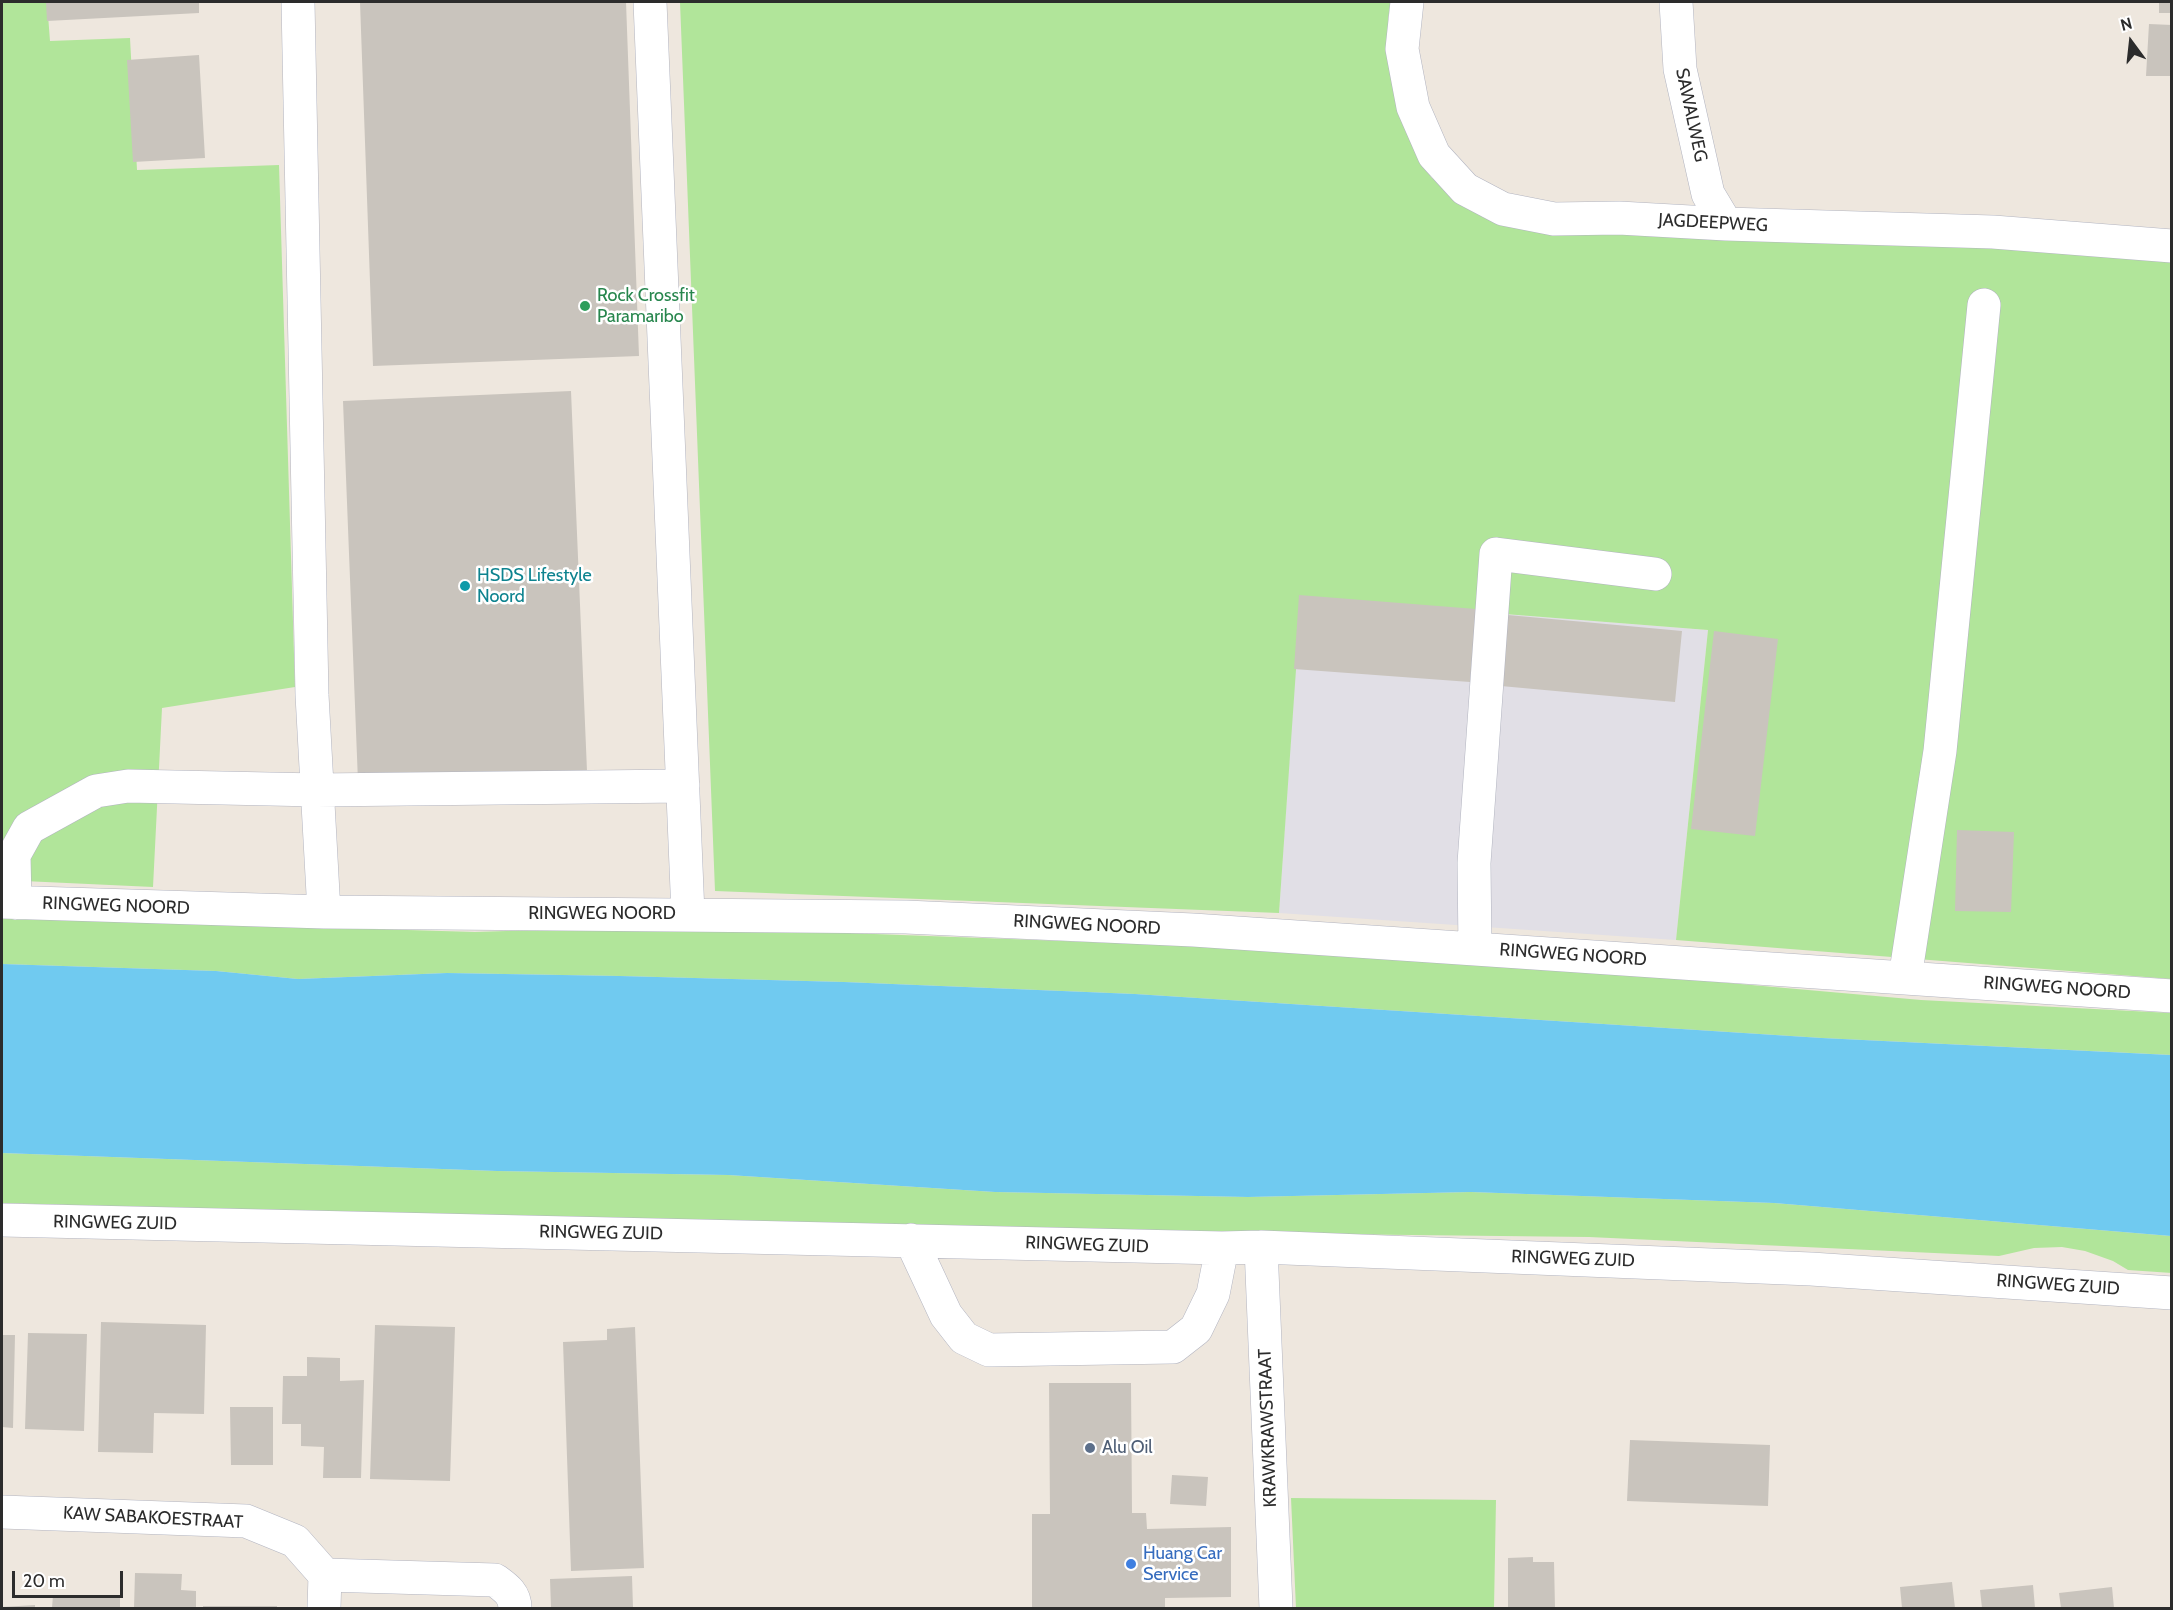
<!DOCTYPE html>
<style>
body{margin:0}
#map{position:relative;width:2173px;height:1610px;overflow:hidden;background:#eee7de;font-family:Cabin,sans-serif}
canvas{display:block}
.frame{position:absolute;inset:0;border:3px solid #2c2c2c;pointer-events:none}
.north{position:absolute;left:2101px;top:12px;width:60px;height:60px;-webkit-text-stroke:4px #fff;paint-order:stroke;rotate:345deg;font-size:16px;font-weight:700;line-height:24px;text-align:center;color:#2c2c2c}
.north::after{content:'';display:block;margin:auto;width:21px;height:27px;background:#2c2c2c;clip-path:polygon(50% 0,100% 100%,50% 72%,0 100%)}
.scale{position:absolute;left:12px;top:1571px;width:111px;height:27px;box-sizing:border-box;border:3px solid #2c2c2c;border-top:0;padding-left:8px;font-size:18px;line-height:21px;white-space:nowrap;color:#2c2c2c;-webkit-text-stroke:4px #fff;paint-order:stroke}
</style>
<div id="map">
<canvas width="2173" height="1610"></canvas>
<div class="frame"></div>
<div class="north">N</div>
<div class="scale">20 m</div>
</div>
<script>
const g = document.querySelector('canvas').getContext('2d');
g.lineJoin = 'round';
function fill(path, color) {
  g.fillStyle = color;
  g.fill(path, 'evenodd');
}
function stroke(path, color, width, dash) {
  g.strokeStyle = color;
  g.lineWidth = width;
  g.lineCap = dash ? 'butt' : 'round';
  g.setLineDash(dash || []);
  g.stroke(path);
}
function write(font, color, halo, rows, align = 'center') {
  g.font = font + ' Cabin,sans-serif';
  g.lineWidth = 5;
  g.setLineDash([]);
  g.textBaseline = 'middle';
  g.strokeStyle = halo;
  g.fillStyle = color;
  for (const [text, x, y, turn = 0] of rows) {
    g.save();
    g.translate(x, y);
    g.rotate((+turn || 0) * Math.PI / 180);
    g.textAlign = isNaN(turn) ? turn : align;
    if (halo) g.strokeText(text, 0, 0);
    g.fillText(text, 0, 0);
    g.restore();
  }
}
fill(new Path2D(`
 M 1300,598 L 1708,630 L 1676,940 L 1279,913 Z`), '#e1dfe6');
fill(new Path2D(`
 M 2,2 L 47,2 L 50,41 L 130,38 L 137,170 L 279,165 L 295,687 L 162,708 L 153,887 L 2,880 Z
 M 680,2 L 1391,2 L 1388,19 L 1392,72 L 1411,140 L 1431,177 L 1461,202 L 2171,259 L 2171,979 L 1676,940 L 1708,630 L 1301,598 L 1279,913 L 715,891 Z
 M 2,918 L 475,932 L 601,928 L 820,932 L 1226,947 L 1661,977 L 1921,1000 L 2171,1013 L 2172,1055 L 1822,1038 L 1135,994 L 844,982 L 620,976 L 447,973 L 298,979 L 216,971 L 2,964 Z
 M 2,1153 L 497,1171 L 728,1175 L 995,1192 L 1248,1197 L 1471,1192 L 1774,1203 L 2171,1236 L 2172,1273 L 2128,1270 L 2113,1261 L 2085,1251 L 2062,1247 L 2034,1248 L 1999,1256 L 1589,1237 L 1235,1233 L 398,1215 L 2,1203 Z
 M 1291,1498 L 1496,1500 L 1494,1608 L 1296,1608 Z`), '#b1e59a');
fill(new Path2D(`
 M 2,964 L 216,971 L 298,979 L 447,973 L 620,976 L 844,982 L 1135,994 L 1822,1038 L 2171,1055 L 2171,1236 L 1774,1203 L 1471,1192 L 1248,1197 L 995,1192 L 728,1175 L 497,1171 L 2,1153 Z`), '#70caf0');
fill(new Path2D(`
 M 46,2 L 199,2 L 199,13 L 47,21 Z
 M 360,2 L 626,2 L 639,356 L 373,366 Z
 M 2159,2 L 2172,2 L 2172,13 L 2159,13 Z
 M 2149,24 L 2172,25 L 2172,76 L 2146,76 Z
 M 199,55 L 205,158 L 133,162 L 127,60 Z
 M 571,391 L 587,771 L 358,782 L 343,401 Z
 M 1299,595 L 1476,609 L 1470,682 L 1294,669 Z
 M 1508,615 L 1682,631 L 1675,702 L 1501,686 Z
 M 1714,631 L 1778,639 L 1755,836 L 1691,829 Z
 M 1957,830 L 2014,832 L 2011,912 L 1955,911 Z
 M 101,1322 L 206,1325 L 204,1414 L 154,1413 L 153,1453 L 98,1452 Z
 M 375,1325 L 455,1327 L 450,1481 L 370,1479 Z
 M 635,1327 L 644,1568 L 571,1571 L 563,1342 L 607,1340 L 607,1329 Z
 M 28,1333 L 87,1334 L 84,1431 L 25,1429 Z
 M 2,1335 L 15,1335 L 13,1428 L 2,1427 Z
 M 307,1357 L 340,1358 L 340,1381 L 364,1380 L 361,1478 L 323,1478 L 324,1447 L 301,1446 L 301,1424 L 282,1424 L 283,1376 L 307,1376 Z
 M 1049,1383 L 1131,1383 L 1132,1513 L 1146,1513 L 1147,1529 L 1231,1527 L 1231,1597 L 1165,1598 L 1165,1608 L 1032,1608 L 1032,1514 L 1050,1514 Z
 M 230,1407 L 273,1407 L 273,1465 L 231,1465 Z
 M 1630,1440 L 1770,1445 L 1768,1506 L 1627,1501 Z
 M 1172,1475 L 1208,1477 L 1206,1506 L 1170,1504 Z
 M 1533,1557 L 1533,1562 L 1554,1562 L 1555,1608 L 1508,1608 L 1508,1558 Z
 M 135,1573 L 182,1574 L 181,1590 L 196,1591 L 196,1608 L 134,1608 Z
 M 632,1576 L 633,1608 L 551,1608 L 550,1579 Z
 M 1952,1582 L 1955,1608 L 1902,1608 L 1900,1587 Z
 M 2033,1585 L 2035,1608 L 1982,1608 L 1980,1590 Z
 M 2112,1587 L 2114,1608 L 2061,1608 L 2059,1593 Z
 M 53,1595 L 120,1595 L 120,1608 L 52,1608 Z
 M 35,1605 L 35,1608 L 2,1608 L 2,1607 Z
 M 203,1606 L 277,1606 L 277,1608 L 203,1608 Z`), '#c9c4bd');
const minor = new Path2D(`
 M 298,2 L 312,695 L 324,912
 M 650,2 L 688,914
 M 1407,2 L 1402,49 L 1413,107 L 1434,155 L 1465,189 L 1503,209 L 1554,219 L 1619,218 L 1726,224 L 1993,232 L 2172,246
 M 1676,2 L 1680,69 L 1708,194 L 1726,224
 M 2,902 L 324,912 L 906,917 L 1193,930 L 2172,996
 M 15,903 L 14,855 L 29,828 L 96,791 L 128,786 L 317,790 L 683,786
 M 1475,949 L 1474,863 L 1496,554 L 1655,574
 M 1905,978 L 1940,751 L 1984,305
 M 2,1220 L 1222,1248 L 1261,1247 L 1811,1269 L 2172,1293
 M 911,1240 L 946,1315 L 964,1338 L 989,1350 L 1173,1347 L 1196,1329 L 1213,1294 L 1222,1248
 M 1261,1247 L 1276,1608
 M 2,1512 L 246,1521 L 295,1541 L 325,1575 L 324,1608
 M 325,1575 L 495,1580 C 506,1588 515,1594 515,1608`);
stroke(minor, '#b2b4c0', 34);
stroke(minor, '#fff', 33);
for (const [x, y, r, color] of [
 [585,306,6,"#2e9e5b"],
 [465,586,6,"#0f9aa8"],
 [1090,1448,6,"#5c6f8a"],
 [1131,1564,6,"#3f7fe0"]
]) {
  const dot = new Path2D();
  dot.arc(x, y, r, 0, 2 * Math.PI);
  g.fillStyle = color;
  g.fill(dot);
  stroke(dot, '#fff', 2);
}
write('18px', '#2c2c2c', '#fff', [
 ["SAWALWEG",1691,115,78],
 ["JAGDEEPWEG",1713,223,3],
 ["RINGWEG NOORD",116,906,2],
 ["RINGWEG NOORD",602,914],
 ["RINGWEG NOORD",1087,925,3],
 ["RINGWEG NOORD",1573,955,4],
 ["RINGWEG NOORD",2057,988,4],
 ["RINGWEG ZUID",115,1223,1],
 ["RINGWEG ZUID",601,1233,1],
 ["RINGWEG ZUID",1087,1245,2],
 ["RINGWEG ZUID",1573,1259,2],
 ["RINGWEG ZUID",2058,1285,4],
 ["KRAWKRAWSTRAAT",1268,1428,-92],
 ["KAW SABAKOESTRAAT",153,1518,3]
]);
write('18px', '#27864d', '#fff', [
 ["Rock Crossfit",597,296],
 ["Paramaribo",597,317]
], 'left');
write('18px', '#0d838f', '#fff', [
 ["HSDS Lifestyle",477,576],
 ["Noord",477,597]
], 'left');
write('18px', '#4e5e75', '#fff', [
 ["Alu Oil",1102,1448]
], 'left');
write('18px', '#366cbe', '#fff', [
 ["Huang Car",1143,1554],
 ["Service",1143,1575]
], 'left');
</script>
